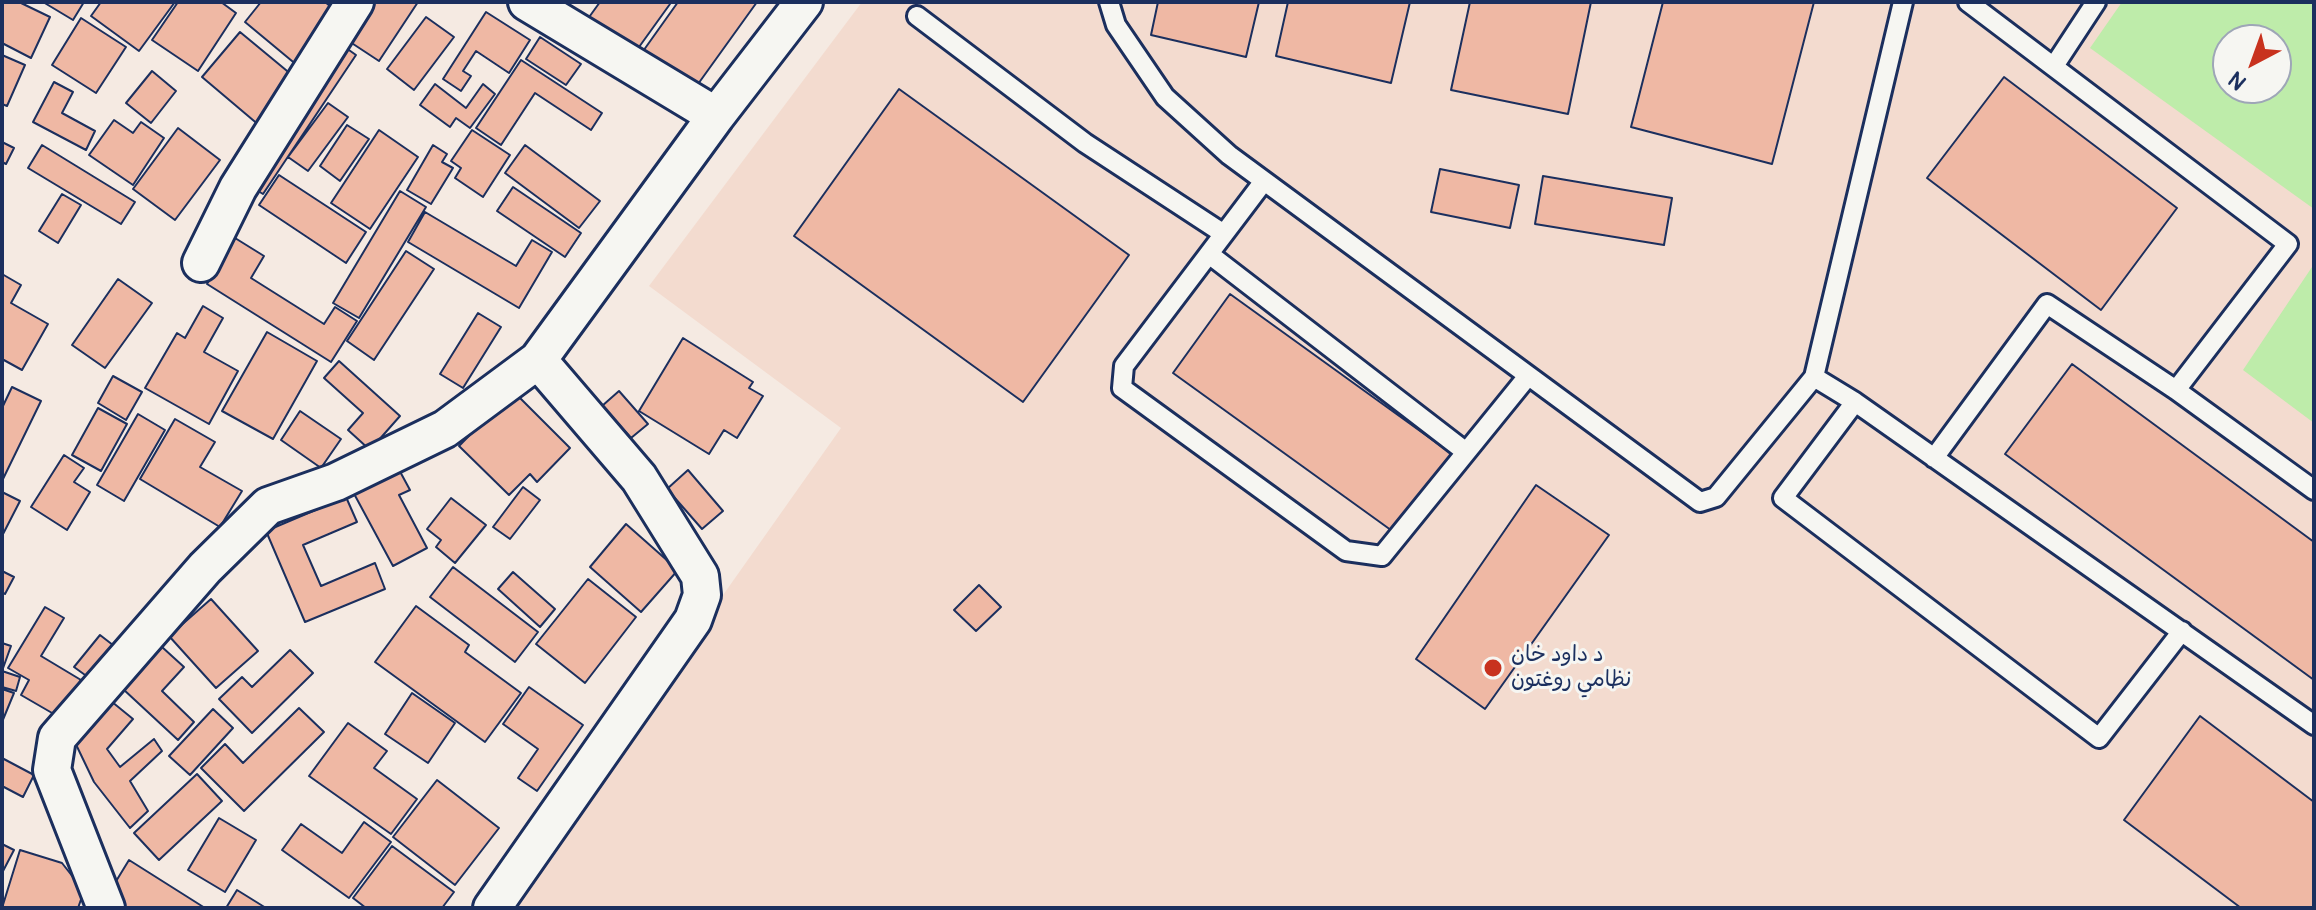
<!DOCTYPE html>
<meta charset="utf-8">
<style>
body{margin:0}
#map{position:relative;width:2316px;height:910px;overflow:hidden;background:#f5eae2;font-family:Pangolin,sans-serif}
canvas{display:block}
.frame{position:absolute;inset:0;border:4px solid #1b2f5e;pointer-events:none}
.north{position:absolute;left:2212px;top:24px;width:80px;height:80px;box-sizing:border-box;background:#f6f6f2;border:2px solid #9ea6b7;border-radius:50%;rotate:221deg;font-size:22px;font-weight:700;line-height:32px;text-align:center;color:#1b2f5e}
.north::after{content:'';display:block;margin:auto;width:28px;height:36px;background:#c8321e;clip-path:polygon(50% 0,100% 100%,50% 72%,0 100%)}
</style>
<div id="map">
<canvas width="2316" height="910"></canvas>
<div class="frame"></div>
<div class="north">N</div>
</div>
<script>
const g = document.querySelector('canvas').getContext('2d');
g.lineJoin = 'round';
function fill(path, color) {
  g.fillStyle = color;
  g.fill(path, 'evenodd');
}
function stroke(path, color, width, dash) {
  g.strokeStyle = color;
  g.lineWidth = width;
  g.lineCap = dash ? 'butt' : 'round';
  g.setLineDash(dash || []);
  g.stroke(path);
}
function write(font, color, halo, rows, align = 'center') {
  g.font = font + ' Pangolin,"Playpen Sans Arabic",sans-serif';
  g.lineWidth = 6;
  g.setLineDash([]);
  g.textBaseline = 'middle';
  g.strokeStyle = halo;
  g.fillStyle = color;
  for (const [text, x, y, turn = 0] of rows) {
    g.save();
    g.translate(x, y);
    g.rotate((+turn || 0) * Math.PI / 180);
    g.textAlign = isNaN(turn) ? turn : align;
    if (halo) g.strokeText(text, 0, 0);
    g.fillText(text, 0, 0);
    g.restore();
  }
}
fill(new Path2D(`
 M 862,2 L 2314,2 L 2314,908 L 502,908 L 841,428 L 649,286 ZM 2228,40 L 2276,40 L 2276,88 L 2228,88 Z`), '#f3dbcf');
fill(new Path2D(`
 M 2122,2 L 2314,2 L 2314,209 L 2090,48 ZM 2228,40 L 2276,40 L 2276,88 L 2228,88 Z
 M 2314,264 L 2314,423 L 2243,370 Z`), '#beecaa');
const building = new Path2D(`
 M 2,2 L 19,2 L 50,17 L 31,58 L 2,43 Z
 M 43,2 L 84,2 L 73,20 Z
 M 101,2 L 175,2 L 139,51 L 91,16 Z
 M 178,2 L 221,2 L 236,13 L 198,71 L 152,40 Z
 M 261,2 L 325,2 L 340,14 L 298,66 L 245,22 Z
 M 363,2 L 418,2 L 379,61 L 341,36 Z
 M 600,2 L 668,2 L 670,4 L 634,54 L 587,20 Z
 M 678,2 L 757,2 L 693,91 L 641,54 Z
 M 1158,2 L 1259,2 L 1246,57 L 1151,35 Z
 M 1288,2 L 1410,2 L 1391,83 L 1276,56 Z
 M 1470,2 L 1591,2 L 1568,114 L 1451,90 Z
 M 1663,2 L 1814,2 L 1772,164 L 1631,127 Z
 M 486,12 L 530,40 L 509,73 L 476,51 L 463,71 L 471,76 L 461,91 L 443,79 Z
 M 426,17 L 454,37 L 414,90 L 387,69 Z
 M 81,18 L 126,47 L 96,93 L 52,65 Z
 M 240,32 L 298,80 L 260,126 L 202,77 Z
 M 540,37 L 581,64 L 566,85 L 526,59 Z
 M 339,43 L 356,55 L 263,194 L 245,183 Z
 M 2,55 L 25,65 L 7,106 L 2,104 Z
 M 521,60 L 602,113 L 591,130 L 535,93 L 501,145 L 476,128 Z
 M 152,71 L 176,91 L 151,123 L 126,103 Z
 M 2004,77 L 2177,208 L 2101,310 L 1927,178 Z
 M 54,82 L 73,92 L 62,113 L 95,131 L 86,150 L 33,122 Z
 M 435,84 L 466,108 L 483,84 L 495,94 L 470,128 L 456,118 L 450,127 L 420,105 Z
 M 899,89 L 1129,255 L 1023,402 L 794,236 Z
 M 328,103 L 348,117 L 308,171 L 288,157 Z
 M 114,120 L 133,133 L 141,122 L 164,138 L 133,185 L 89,155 Z
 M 347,125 L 369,139 L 340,181 L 320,166 Z
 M 178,128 L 220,160 L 175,220 L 133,189 Z
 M 379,130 L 418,157 L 370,229 L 331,203 Z
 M 472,130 L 510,155 L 483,197 L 455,178 L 461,168 L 451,161 Z
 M 2,142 L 14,148 L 6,164 L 2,162 Z
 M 42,145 L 135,202 L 121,224 L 28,168 Z
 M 433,145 L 447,154 L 442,162 L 453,168 L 431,204 L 407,190 Z
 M 525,145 L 600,201 L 579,228 L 505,173 Z
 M 1440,169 L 1519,185 L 1510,228 L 1431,212 Z
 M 279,175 L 366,232 L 346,263 L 259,205 Z
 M 1543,176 L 1672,198 L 1664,245 L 1535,224 Z
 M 513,187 L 581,233 L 565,257 L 497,211 Z
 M 400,191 L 426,207 L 359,318 L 333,303 Z
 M 62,194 L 81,205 L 58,243 L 39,231 Z
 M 425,212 L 516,266 L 532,240 L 552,252 L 519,308 L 408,242 Z
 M 235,238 L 264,256 L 251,278 L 324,324 L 335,307 L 357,321 L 331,362 L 207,284 Z
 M 406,251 L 434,269 L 374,360 L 347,341 Z
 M 2,274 L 21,285 L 11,303 L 48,324 L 22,370 L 2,359 Z
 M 118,279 L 152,303 L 105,368 L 72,345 Z
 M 1230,294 L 1452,454 L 1395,533 L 1173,373 Z
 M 203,306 L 223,318 L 204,352 L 238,371 L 209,424 L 145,388 L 177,333 L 185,338 Z
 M 478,313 L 501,327 L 463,388 L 440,374 Z
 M 267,332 L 317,361 L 273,439 L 222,411 Z
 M 683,338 L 753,382 L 749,388 L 763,396 L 737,438 L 724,430 L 709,454 L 639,411 Z
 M 339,361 L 400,416 L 370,450 L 348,430 L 363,413 L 324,378 Z
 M 2072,364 L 2314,542 L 2314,680 L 2005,454 Z
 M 113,376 L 142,392 L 126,420 L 98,403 Z
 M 12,387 L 41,401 L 2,481 L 2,408 Z
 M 513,391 L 570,448 L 537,482 L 530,474 L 509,495 L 459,446 Z
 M 619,391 L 648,424 L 631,438 L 602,406 Z
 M 98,408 L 127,424 L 101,471 L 72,455 Z
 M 300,411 L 341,439 L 321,468 L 281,440 Z
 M 138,414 L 165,430 L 124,501 L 97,485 Z
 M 175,419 L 215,442 L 200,467 L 242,491 L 220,527 L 140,479 Z
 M 64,455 L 84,468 L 74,482 L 90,492 L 67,530 L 31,507 Z
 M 397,466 L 410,490 L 399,495 L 427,548 L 393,566 L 352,490 Z
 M 688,470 L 723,511 L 702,529 L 667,489 Z
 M 1536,485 L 1609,535 L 1485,709 L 1416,659 Z
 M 523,487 L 540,500 L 510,539 L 493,527 Z
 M 2,492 L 20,501 L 2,536 Z
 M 346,497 L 357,522 L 303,545 L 321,586 L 375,563 L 385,589 L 305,622 L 266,531 Z
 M 451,498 L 486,525 L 455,563 L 436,547 L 441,540 L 427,529 Z
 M 626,524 L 678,570 L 641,612 L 590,567 Z
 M 453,567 L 538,632 L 515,662 L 430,597 Z
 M 2,571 L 14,577 L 5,594 L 2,592 Z
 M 513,572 L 555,609 L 540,627 L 498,589 Z
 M 588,579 L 636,617 L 585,683 L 536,644 Z
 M 979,585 L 1001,607 L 976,631 L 954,610 Z
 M 211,599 L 258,651 L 216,688 L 169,636 Z
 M 416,606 L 469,645 L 465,652 L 521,693 L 485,742 L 375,662 Z
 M 45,607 L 64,618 L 41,656 L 81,680 L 59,717 L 21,695 L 29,680 L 8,668 Z
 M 100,635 L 118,649 L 92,680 L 74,667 Z
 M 2,643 L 11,646 L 2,671 L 20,677 L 16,691 L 2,687 Z
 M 162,647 L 184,667 L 162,691 L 194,722 L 178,740 L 123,689 Z
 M 290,650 L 313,673 L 252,733 L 219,699 L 242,677 L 252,687 Z
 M 529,687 L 583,725 L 537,791 L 518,778 L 538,749 L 503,724 Z
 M 2,689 L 14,693 L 2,722 Z
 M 412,693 L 455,723 L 428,763 L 385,734 Z
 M 106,697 L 133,719 L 107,749 L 120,767 L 154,739 L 162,751 L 130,781 L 148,811 L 130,828 L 94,782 L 70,732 Z
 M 299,708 L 324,732 L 244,811 L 201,768 L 225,744 L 243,763 Z
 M 213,709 L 233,728 L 190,775 L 169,756 Z
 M 2200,716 L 2314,802 L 2314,908 L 2241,908 L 2124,820 Z
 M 348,723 L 387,751 L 374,768 L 417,799 L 391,834 L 309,776 Z
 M 2,758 L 34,775 L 23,797 L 2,786 Z
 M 197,774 L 222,801 L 159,860 L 134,833 Z
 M 437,780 L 499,828 L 455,885 L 393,837 Z
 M 219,818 L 256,840 L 225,892 L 188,870 Z
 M 364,822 L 391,842 L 349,898 L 282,850 L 301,824 L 342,853 Z
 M 2,844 L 14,850 L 2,873 Z
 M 392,846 L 454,892 L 442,908 L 366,908 L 353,898 Z
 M 20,850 L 62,863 L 84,891 L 78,908 L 2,908 Z
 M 129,860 L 205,908 L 126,908 L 107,896 Z
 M 237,890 L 266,908 L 226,908 Z`);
fill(building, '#efb8a4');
stroke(building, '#1b2f5e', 2);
const service = new Path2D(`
 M 1109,2 L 1116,25 L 1165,97 L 1229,155 L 1700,502 L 1716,497 L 1814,377 L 1903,2
 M 1968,2 L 2288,244 L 2176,390
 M 917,16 L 1085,143 L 1224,234
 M 2054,66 L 2096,2
 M 1264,181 L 1124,366 L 1122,388 L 1346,551 L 1382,556 L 1528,376
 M 1209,254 L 1466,452
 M 1814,377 L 1855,402 L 2314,725
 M 1855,402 L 1783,498 L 2099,738 L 2182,631
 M 1934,458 L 2047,304 L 2176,390 L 2314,490`);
const minor = new Path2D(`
 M 527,2 L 716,116
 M 201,263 L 238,188 L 355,2
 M 106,908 L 52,770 L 57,738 L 205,568 L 268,506 L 336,482 L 445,429 L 538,360 L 716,116 L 804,2
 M 492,908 L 693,620 L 702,595 L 700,576 L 639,478 L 538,360`);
stroke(service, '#1b2f5e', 24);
stroke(minor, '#1b2f5e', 42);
stroke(service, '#f6f6f2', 18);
stroke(minor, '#f6f6f2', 36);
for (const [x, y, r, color] of [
 [1493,668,10,"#c8321e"]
]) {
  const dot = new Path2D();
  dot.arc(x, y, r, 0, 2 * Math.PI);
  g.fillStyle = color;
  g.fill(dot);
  stroke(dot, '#f6f6f2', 3);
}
write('22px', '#1b2f5e', '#f6f6f2', [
 ["د داود خان",1511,655],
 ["نظامي روغتون",1511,680]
], 'left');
</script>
